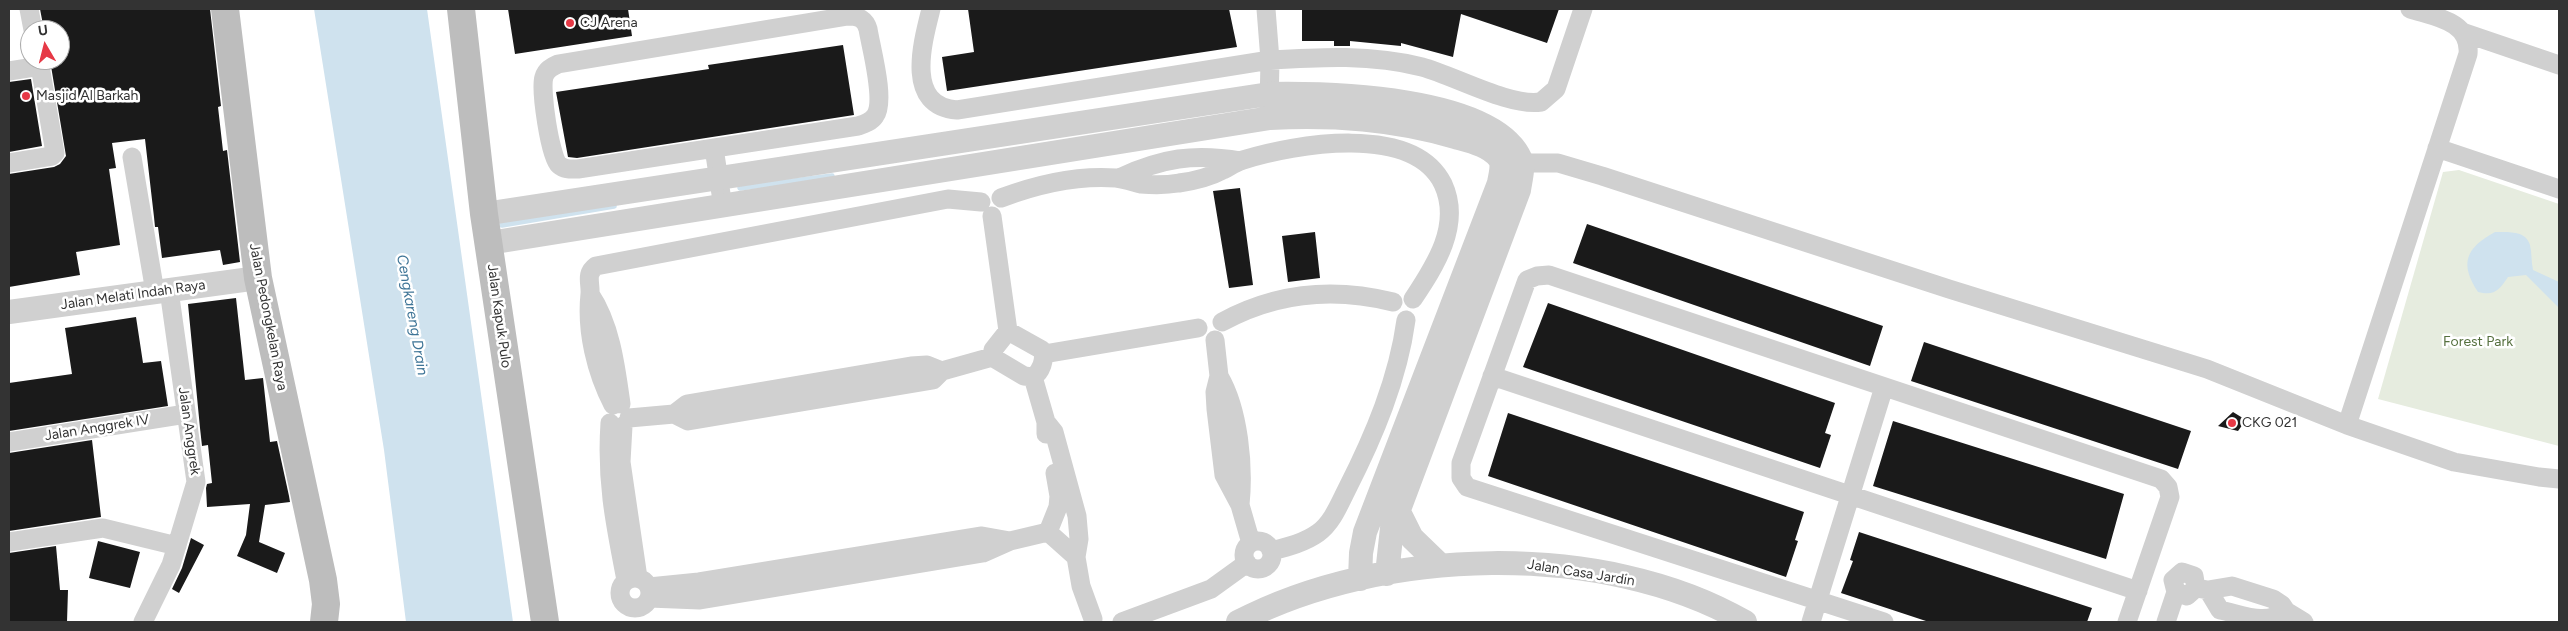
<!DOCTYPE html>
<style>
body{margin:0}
#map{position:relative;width:2568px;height:631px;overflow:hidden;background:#fff;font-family:Figtree,sans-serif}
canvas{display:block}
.frame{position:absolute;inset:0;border:10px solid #333;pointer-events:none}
.north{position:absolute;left:20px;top:20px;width:50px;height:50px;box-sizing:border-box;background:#fff;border:1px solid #adadad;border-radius:50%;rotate:352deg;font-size:14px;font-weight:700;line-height:20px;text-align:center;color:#333}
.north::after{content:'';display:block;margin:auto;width:18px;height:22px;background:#e63946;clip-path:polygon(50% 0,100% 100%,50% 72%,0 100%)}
</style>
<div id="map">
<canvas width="2568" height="631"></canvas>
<div class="frame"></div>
<div class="north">U</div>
</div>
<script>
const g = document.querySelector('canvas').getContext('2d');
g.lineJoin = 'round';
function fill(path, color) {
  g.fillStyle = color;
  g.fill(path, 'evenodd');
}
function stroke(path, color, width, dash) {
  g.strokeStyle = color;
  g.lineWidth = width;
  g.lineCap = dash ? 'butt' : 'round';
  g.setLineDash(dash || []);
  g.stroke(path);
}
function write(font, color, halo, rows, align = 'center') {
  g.font = font + ' Figtree,sans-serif';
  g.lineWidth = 5;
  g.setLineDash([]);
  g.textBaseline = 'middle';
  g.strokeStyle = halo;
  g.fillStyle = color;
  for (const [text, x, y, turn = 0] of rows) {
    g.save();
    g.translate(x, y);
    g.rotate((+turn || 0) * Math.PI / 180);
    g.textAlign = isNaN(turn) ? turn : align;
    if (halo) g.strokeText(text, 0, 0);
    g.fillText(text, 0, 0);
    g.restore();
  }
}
fill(new Path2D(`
 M 2459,170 L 2559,204 L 2559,446 L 2378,399 L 2443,172 Z`), '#e6ecdf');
fill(new Path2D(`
 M 314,9 L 427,9 L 513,622 L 406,622 L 384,450 Z
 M 2495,232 C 2507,232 2526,230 2530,245 C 2532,253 2531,261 2533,270 L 2559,282 L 2559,308 L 2526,275 L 2508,277 C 2499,290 2495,296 2478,292 C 2459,263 2466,248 2495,232 Z`), '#cfe2ee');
stroke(new Path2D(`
 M 740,188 L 832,176
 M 502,225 L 614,206`), '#cfe2ee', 5.5);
fill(new Path2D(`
 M 40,9 L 210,9 L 221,106 L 218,107 L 223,151 L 227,150 L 240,262 L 223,265 L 220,250 L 162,258 L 158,227 L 155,227 L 154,217 L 145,139 L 112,143 L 116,168 L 109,169 L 120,245 L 76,252 L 80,275 L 9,287 L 9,174 L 54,167 L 60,164 L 66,156 L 50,60 L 60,60 L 60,30 L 44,30 Z
 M 508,9 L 628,9 L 632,36 L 515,54 Z
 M 968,9 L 1229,9 L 1237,47 L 947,91 L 942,57 L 974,52 Z
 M 1302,9 L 1559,9 L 1547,43 L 1461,14 L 1453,57 L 1401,43 L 1401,46 L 1350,41 L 1350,46 L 1334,46 L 1334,41 L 1302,41 Z
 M 843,45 L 854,115 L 577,158 L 568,157 L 556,92 L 709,69 L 708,65 Z
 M 31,79 L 42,146 L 9,152 L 9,82 Z
 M 1240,188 L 1253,285 L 1229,288 L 1213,191 Z
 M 1587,224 L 1883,326 L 1870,366 L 1573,263 Z
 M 1315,232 L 1320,278 L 1288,282 L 1282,236 Z
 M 236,298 L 245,380 L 263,378 L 270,442 L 277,441 L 289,496 L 290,502 L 265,505 L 259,542 L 285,553 L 277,573 L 237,556 L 246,535 L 250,504 L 207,507 L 206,488 L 207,484 L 212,483 L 208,445 L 202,446 L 200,428 L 188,304 Z
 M 1548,303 L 1835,403 L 1825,433 L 1831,435 L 1820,468 L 1523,367 Z
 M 136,317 L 143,363 L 161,361 L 168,406 L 9,431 L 9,383 L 72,374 L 65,328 Z
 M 1924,342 L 2191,431 L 2178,469 L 1911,381 Z
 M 2233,412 L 2246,420 L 2238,431 L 2218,426 Z
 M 1508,413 L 1804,512 L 1795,540 L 1798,541 L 1786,577 L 1488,476 Z
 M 1893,421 L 2124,494 L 2106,559 L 1873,486 Z
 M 92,440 L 101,517 L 9,531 L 9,453 Z
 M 1859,532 L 2092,608 L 2087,622 L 1929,622 L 1841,593 L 1853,561 L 1850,560 Z
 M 191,538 L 204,545 L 179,593 L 172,589 L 182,568 Z
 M 98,541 L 140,552 L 130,588 L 89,578 Z
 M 56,546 L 60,590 L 68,590 L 67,622 L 9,622 L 9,553 Z`), '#1a1a1a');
stroke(new Path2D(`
 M 29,9 L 33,30
 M 931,9 C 922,44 905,106 957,110 L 1270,60 C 1320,57 1372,54 1422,67 C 1455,76 1510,107 1541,102 L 1556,89 L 1583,9
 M 1266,9 L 1270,60 L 1269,107
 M 848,16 C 859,16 865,19 868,29 C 871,48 886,101 875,116 C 871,122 864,124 858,126 L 578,169 C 571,169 565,170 559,165 C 550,157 540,89 544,77 C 546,70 551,67 558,64 Z
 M 2465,33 L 2559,65
 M 9,71 L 41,66
 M 714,148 L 723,207
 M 2437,148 L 2559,189
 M 132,157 L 155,292
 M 9,163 L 52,156 L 55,153 L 39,60
 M 1508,163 L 1558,163 L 1602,176 L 1949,289 L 2207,369 L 2347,425 L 2454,462 L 2539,477 L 2559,479
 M 1119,178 C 1162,158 1194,153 1241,161
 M 1001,198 C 1038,184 1076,175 1116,178 C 1124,179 1133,182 1141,184 C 1153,185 1167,185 1179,183 C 1194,181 1210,177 1223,170 C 1229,167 1236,162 1243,160 C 1295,144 1413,123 1443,184 C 1462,225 1435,266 1413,299
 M 992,216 L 1008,331
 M 590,294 C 611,325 616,368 621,404
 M 1222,322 C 1277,292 1333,287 1393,302
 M 1008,331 L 1042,350 C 1046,359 1041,372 1033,377 L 1024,376 L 992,357 L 993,350 Z
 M 1215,340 L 1219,376 L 1215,392 L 1216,409 L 1224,475 L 1240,505 L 1251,543
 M 1044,354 L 1198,328
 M 1219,376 C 1239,410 1244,466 1240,505
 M 1492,376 L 2138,591
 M 1033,377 L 1046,422 L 1046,434
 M 613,405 C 596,372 586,331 590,294 C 591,283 585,274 596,266 L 948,199 L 981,202
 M 674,414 L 688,421 L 933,380 L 942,371 L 992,357
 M 629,418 L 674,414 L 687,404 L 911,366 L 927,365 L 942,371
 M 1046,422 L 1054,432 L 1077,516 L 1079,539 L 1076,557 L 1081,586 L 1093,619
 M 610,423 C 606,481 615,524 626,580
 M 2347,425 L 2468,54 C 2471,21 2435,17 2410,9
 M 623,426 L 621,462 L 638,578
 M 9,442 L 186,414
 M 1048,532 L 1058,507 L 1059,496 L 1055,473
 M 1048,532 L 1076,557
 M1244 555a14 14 0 1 1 28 0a14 14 0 1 1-28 0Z
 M 9,542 L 103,528 L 177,546
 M 1271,551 C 1287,547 1304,543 1318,533 C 1332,523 1339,505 1347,489 C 1374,436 1398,379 1406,320
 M 2182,572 L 2194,576 L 2196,588 L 2187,596 L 2176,592 L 2173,580 Z
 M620 593a15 15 0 1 1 30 0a15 15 0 1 1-30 0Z
 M 649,587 L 699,582 L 982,536 L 1010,541
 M 2196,588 L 2208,590 L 2232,586 L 2273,599 L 2282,605 L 2286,611 L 2304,622
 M 2208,590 L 2220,610 C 2244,615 2265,626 2286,611
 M 649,598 L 700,600 L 983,553 L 1010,541 L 1048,532
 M 143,622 L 171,565 L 196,482 L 169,290
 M 1122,622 L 1211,589 L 1247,563
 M 1811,622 L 1884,387
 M 1884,622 L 1467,487 L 1461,478 L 1461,463 L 1527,280 L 1537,276 L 1549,275 L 2161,479 L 2168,487 L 2170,497 L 2127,622
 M 2166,622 L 2176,592`), '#d0d0d0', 19);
stroke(new Path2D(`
 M 484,214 L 1269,94 C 1328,93 1494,96 1521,160 C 1524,168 1520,182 1519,190 L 1392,528 L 1387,574
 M 489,243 L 1270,118 C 1334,115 1393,119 1455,137 C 1469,141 1489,145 1499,158 C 1504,164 1500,176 1499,183 L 1365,532 L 1361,553 L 1360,579
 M 9,312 L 258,278
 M 1398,510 L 1412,538 L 1440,565
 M 1238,622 C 1381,547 1603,540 1745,622`), '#d0d0d0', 24);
stroke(new Path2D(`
 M 225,9 L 258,278 L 323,580 L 326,604 L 324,622
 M 461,9 L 484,214 L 545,622`), '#bdbdbd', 28);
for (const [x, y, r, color] of [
 [570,23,5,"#e63946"],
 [26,96,5,"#e63946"],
 [2232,423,5,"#e63946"]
]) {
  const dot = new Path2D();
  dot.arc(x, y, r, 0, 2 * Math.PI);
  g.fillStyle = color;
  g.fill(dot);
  stroke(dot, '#fff', 2);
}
write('14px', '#333', '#fff', [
 ["CJ Arena",580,23],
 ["Masjid Al Barkah",36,96],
 ["CKG 021",2242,423]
], 'left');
write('14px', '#333', '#fff', [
 ["Jalan Melati Indah Raya",133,295,-8],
 ["Jalan Kapuk Pulo",499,316,82],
 ["Jalan Pedongkelan Raya",268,317,79],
 ["Jalan Anggrek IV",97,428,-9],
 ["Jalan Anggrek",189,431,82],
 ["Jalan Casa Jardin",1581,573,9]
]);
write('14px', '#56703f', '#fff', [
 ["Forest Park",2478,342]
]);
write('italic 15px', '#3f7597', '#fff', [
 ["Cengkareng Drain",412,315,80]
]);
</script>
